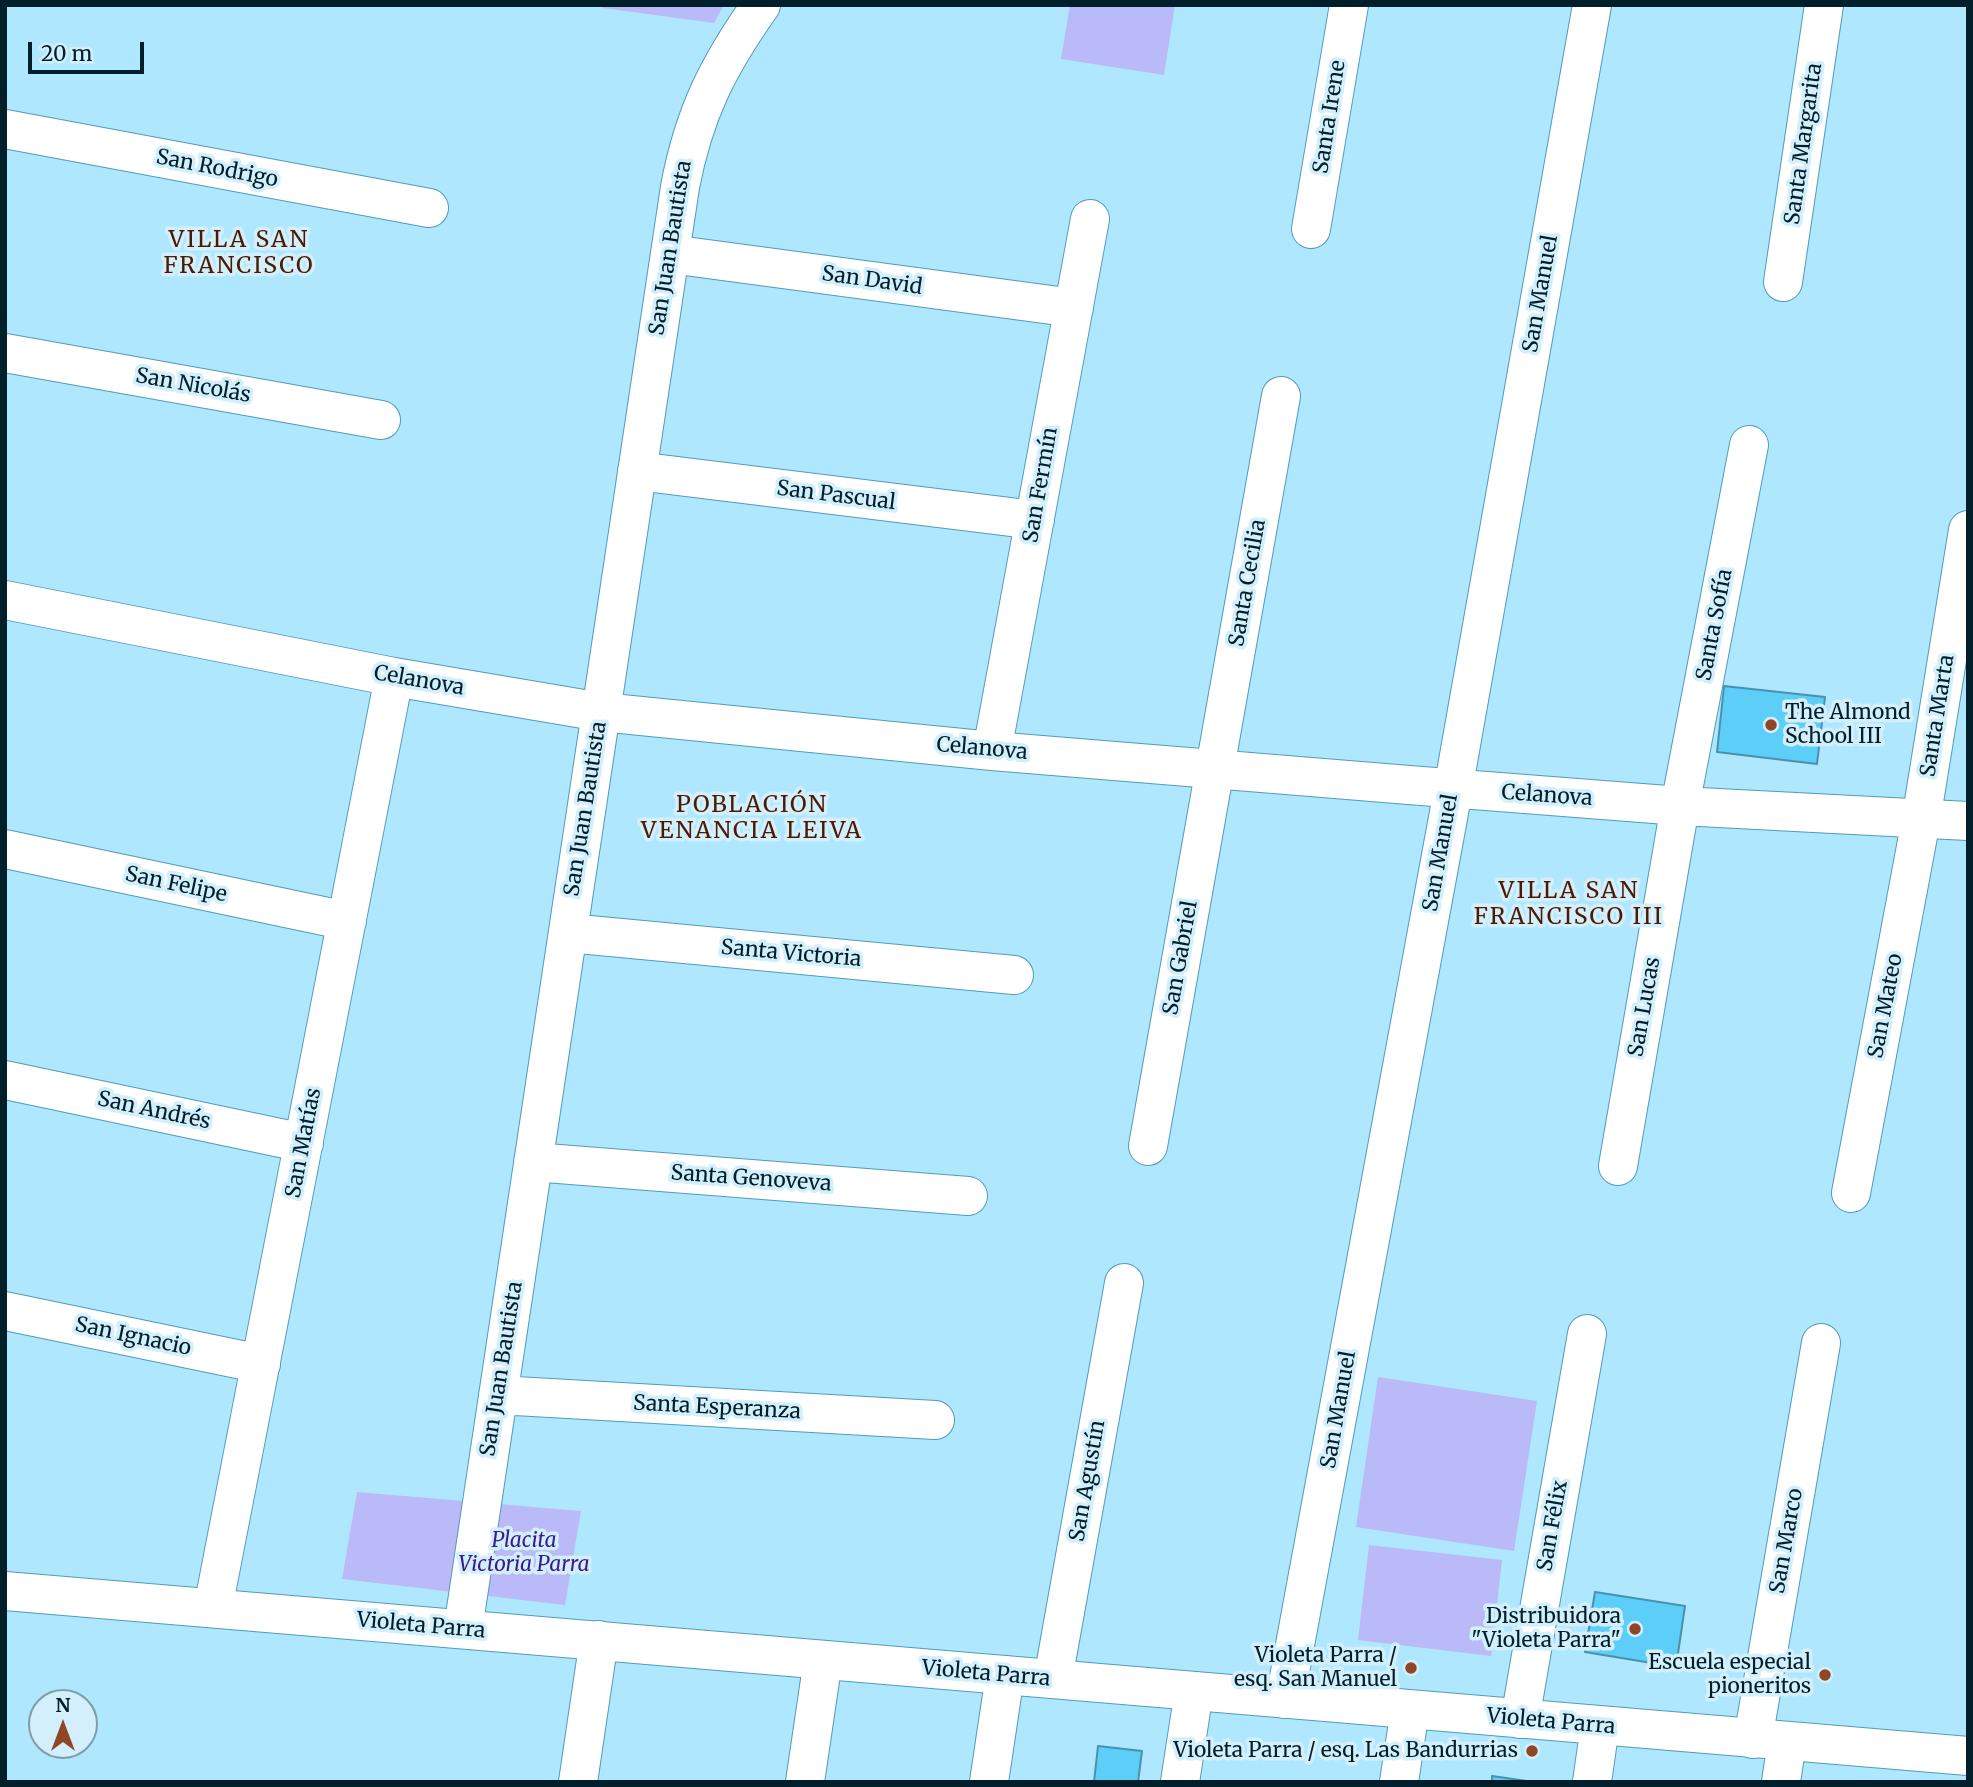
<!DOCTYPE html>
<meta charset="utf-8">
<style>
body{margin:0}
#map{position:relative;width:1973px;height:1787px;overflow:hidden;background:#aee7fe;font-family:Merriweather,serif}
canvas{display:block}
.frame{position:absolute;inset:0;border:7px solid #011f2a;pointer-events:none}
.north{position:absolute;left:28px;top:1689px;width:70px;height:70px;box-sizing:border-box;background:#d3effb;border:2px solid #7f9ca7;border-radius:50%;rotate:0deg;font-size:19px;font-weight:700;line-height:28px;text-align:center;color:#011f2a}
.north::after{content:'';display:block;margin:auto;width:24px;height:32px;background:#8e4724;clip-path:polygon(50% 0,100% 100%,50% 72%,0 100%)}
.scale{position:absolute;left:28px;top:42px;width:116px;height:32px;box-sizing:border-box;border:4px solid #011f2a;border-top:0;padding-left:9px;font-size:21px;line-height:24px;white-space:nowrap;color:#011f2a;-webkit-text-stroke:5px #d3effb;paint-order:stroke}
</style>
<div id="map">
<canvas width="1973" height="1787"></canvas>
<div class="frame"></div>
<div class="north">N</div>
<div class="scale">20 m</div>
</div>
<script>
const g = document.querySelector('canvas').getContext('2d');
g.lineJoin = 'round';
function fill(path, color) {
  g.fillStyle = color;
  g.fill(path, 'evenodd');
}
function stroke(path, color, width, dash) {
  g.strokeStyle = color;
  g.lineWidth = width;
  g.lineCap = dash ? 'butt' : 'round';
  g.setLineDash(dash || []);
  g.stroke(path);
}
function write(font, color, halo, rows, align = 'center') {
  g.font = font + ' Merriweather,serif';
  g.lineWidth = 7;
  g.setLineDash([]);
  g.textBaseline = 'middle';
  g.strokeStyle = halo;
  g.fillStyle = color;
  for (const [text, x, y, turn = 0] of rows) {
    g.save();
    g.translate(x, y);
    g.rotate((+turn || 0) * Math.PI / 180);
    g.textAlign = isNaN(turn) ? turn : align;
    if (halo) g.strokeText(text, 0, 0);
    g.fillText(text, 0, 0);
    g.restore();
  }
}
fill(new Path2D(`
 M 604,5 L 724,5 L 714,23 L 603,8 Z
 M 1070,5 L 1175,5 L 1164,75 L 1061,59 Z
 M 1378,1377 L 1537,1401 L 1514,1551 L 1356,1527 Z
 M 357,1492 L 581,1511 L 565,1605 L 342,1579 Z
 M 1369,1545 L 1502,1560 L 1491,1656 L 1358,1640 Z`), '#bbbaf8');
const building = new Path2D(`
 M 1724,686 L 1825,697 L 1817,764 L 1717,752 Z
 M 1595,1592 L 1685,1606 L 1676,1667 L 1585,1652 Z
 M 1098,1746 L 1142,1751 L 1138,1782 L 1094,1782 Z
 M 1492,1776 L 1534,1782 L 1492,1782 Z`);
fill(building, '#5ccef7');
stroke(building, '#4991ac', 2);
const minor = new Path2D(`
 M 5,129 L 429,208
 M 1311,229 L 1349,5
 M 670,254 L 1074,308
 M 1783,282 L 1824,5
 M 5,353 L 381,420
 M 637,471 L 1035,520
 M 5,600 L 394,677 L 601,712 L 992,751 L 1409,785 L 1680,806 L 1968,821
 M 992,751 L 1090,219
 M 5,849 L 347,921
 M 568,933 L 1014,975
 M 5,1080 L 304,1143
 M 1148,1146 L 1281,396
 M 533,1162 L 968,1196
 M 1618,1166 L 1680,806 L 1749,445
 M 1851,1193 L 1921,820 L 1968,530
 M 5,1311 L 261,1364
 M 498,1395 L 935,1420
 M 213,1608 L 394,677
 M 463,1629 L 680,187 C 694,113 718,66 761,5
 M 1053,1679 L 1124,1283
 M 1285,1699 L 1448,818 L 1592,5
 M 1520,1719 L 1587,1334
 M 1753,1739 L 1821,1343
 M 578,1782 L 599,1640
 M 805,1782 L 823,1660
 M 989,1782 L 1005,1675
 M 1180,1782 L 1194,1691
 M 1399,1782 L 1410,1710
 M 1592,1782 L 1600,1726
 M 1781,1782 L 1787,1742`);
const tertiary = new Path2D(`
 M 5,1591 L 1968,1756`);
stroke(minor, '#539bb7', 40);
stroke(tertiary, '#539bb7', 40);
stroke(minor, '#fff', 38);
stroke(tertiary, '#fff', 38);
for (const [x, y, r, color] of [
 [1771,725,7,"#8e4724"],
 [1635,1629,7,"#8e4724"],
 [1411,1668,7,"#8e4724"],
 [1825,1675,7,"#8e4724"],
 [1532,1751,7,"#8e4724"]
]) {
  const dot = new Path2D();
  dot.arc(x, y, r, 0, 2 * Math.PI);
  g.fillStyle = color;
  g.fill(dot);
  stroke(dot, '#d3effb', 2.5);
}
write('21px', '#011f2a', '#d3effb', [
 ["Santa Irene",1330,117,-81],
 ["Santa Margarita",1804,144,-82],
 ["San Rodrigo",217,169,11],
 ["San Juan Bautista",671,248,-81],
 ["San David",872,281,8],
 ["San Manuel",1541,294,-80],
 ["San Nicolás",193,386,10],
 ["San Fermín",1041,485,-80],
 ["San Pascual",836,496,7],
 ["Santa Cecilia",1248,583,-80],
 ["Santa Sofía",1715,625,-79],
 ["Celanova",419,681,10],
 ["Santa Marta",1938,716,-81],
 ["Celanova",982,749,5],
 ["Celanova",1547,796,4],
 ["San Juan Bautista",586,809,-81],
 ["San Manuel",1441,853,-80],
 ["San Felipe",176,885,12],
 ["Santa Victoria",791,954,5],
 ["San Gabriel",1181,958,-80],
 ["San Mateo",1886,1006,-79],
 ["San Lucas",1645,1007,-80],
 ["San Andrés",154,1111,12],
 ["San Matías",304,1143,-79],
 ["Santa Genoveva",751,1179,4],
 ["San Ignacio",133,1337,12],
 ["San Juan Bautista",502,1369,-81],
 ["Santa Esperanza",717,1408,3],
 ["San Manuel",1339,1410,-80],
 ["San Agustín",1088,1481,-80],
 ["San Félix",1553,1526,-80],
 ["San Marco",1787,1541,-80],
 ["Violeta Parra",421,1626,5],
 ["Violeta Parra",986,1674,5],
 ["Violeta Parra",1551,1722,5]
]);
write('21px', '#011f2a', '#d3effb', [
 ["The Almond",1785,713,"left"],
 ["School III",1785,737,"left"],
 ["Distribuidora",1621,1617],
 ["\"Violeta Parra\"",1621,1641],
 ["Violeta Parra /",1397,1656],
 ["esq. San Manuel",1397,1680],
 ["Escuela especial",1811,1663],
 ["pioneritos",1811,1687],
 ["Violeta Parra / esq. Las Bandurrias",1518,1751]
], 'right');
write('italic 21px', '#3a1a91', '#d3effb', [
 ["Placita",524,1541],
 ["Victoria Parra",524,1565]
]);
g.letterSpacing = '2px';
write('23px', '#4a1b02', '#d3effb', [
 ["VILLA SAN",239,240],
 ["FRANCISCO",239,266],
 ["POBLACIÓN",752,805],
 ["VENANCIA LEIVA",752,831],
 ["VILLA SAN",1569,891],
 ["FRANCISCO III",1569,917]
]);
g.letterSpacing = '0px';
</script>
